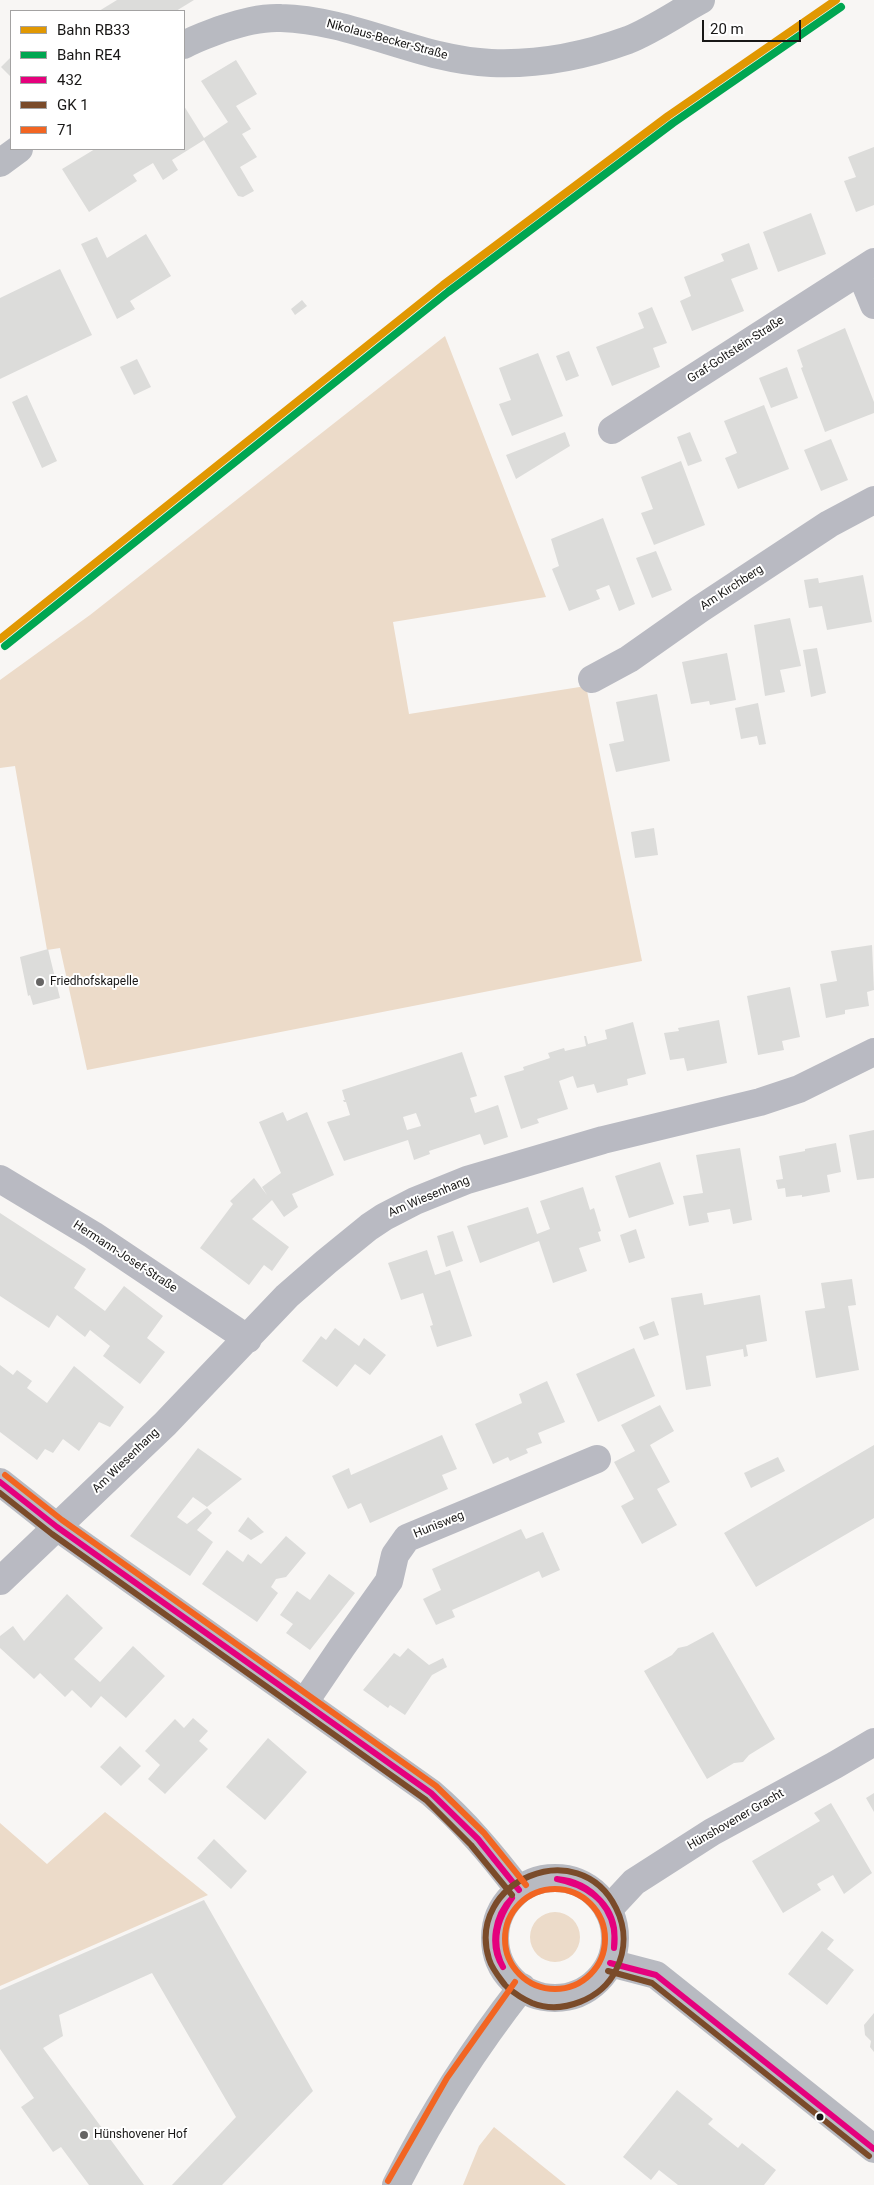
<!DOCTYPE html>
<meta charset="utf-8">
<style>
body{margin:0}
#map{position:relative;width:874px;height:2185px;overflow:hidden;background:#f8f6f4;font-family:Roboto,sans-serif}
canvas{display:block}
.legend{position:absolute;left:10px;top:10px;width:175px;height:140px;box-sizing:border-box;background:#fff;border:1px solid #a3a2a2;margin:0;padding:6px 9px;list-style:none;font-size:15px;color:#181716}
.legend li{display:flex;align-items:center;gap:10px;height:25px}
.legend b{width:25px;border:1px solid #a3a2a2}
.scale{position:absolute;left:702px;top:20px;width:99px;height:22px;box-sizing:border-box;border:2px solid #181716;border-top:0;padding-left:6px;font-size:15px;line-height:18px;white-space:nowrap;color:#181716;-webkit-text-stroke:4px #fff;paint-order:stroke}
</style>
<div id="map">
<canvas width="874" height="2185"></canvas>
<ul class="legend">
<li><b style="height:6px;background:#e19802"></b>Bahn RB33</li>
<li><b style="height:6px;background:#00a651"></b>Bahn RE4</li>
<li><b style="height:6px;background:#e5007d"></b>432</li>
<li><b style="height:6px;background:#7a4b2a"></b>GK 1</li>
<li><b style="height:6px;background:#f26522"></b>71</li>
</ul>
<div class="scale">20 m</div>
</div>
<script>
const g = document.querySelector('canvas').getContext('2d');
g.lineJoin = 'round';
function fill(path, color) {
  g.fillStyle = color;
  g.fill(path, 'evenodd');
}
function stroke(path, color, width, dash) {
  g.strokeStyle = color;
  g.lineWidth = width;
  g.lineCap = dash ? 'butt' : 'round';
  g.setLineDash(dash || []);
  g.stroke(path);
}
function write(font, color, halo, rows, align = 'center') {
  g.font = font + ' Roboto,sans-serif';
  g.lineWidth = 4;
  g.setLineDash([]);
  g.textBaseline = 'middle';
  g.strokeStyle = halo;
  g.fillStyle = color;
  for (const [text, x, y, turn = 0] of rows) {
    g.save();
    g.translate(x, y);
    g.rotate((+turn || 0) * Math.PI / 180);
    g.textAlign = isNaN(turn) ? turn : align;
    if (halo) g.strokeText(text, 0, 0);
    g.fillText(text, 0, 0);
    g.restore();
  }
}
fill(new Path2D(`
 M 445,336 L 546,597 L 393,622 L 409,714 L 586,686 L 642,961 L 87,1070 L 60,948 L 47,950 L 15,766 L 0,768 L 0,680 L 90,615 Z
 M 105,1812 L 208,1895 L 0,1986 L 0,1823 L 47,1864 Z
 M530 1937a25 25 0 1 1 50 0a25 25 0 1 1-50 0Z
 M 494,2127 L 566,2185 L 463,2185 L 479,2146 Z`), '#ecdbc9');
fill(new Path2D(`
 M 117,0 L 194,0 L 176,11 L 99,11 Z
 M 11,57 L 11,77 L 1,67 Z
 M 236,60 L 257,94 L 236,106 L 251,129 L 242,134 L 257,157 L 240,167 L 254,191 L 243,197 L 238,196 L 204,140 L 172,160 L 178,170 L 163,180 L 153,163 L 133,175 L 137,181 L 89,212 L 62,169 L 95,149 L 184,149 L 184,106 L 204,138 L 228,122 L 201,81 Z
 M 874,147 L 874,205 L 856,212 L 844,181 L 856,177 L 848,157 Z
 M 811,213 L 826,254 L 778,272 L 763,232 Z
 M 146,234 L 171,276 L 130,301 L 135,309 L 117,319 L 81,244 L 97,237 L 107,258 Z
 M 749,243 L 758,269 L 731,279 L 744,311 L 692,331 L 680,301 L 691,296 L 684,277 L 724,261 L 721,254 Z
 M 60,269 L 92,335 L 0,379 L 0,298 Z
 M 302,300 L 307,306 L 295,315 L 291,309 Z
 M 652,307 L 667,343 L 653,348 L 660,367 L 612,386 L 596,347 L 644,328 L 638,313 Z
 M 845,328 L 874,402 L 874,413 L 825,432 L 801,368 L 803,367 L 797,350 Z
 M 569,351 L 579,376 L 566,381 L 556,356 Z
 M 538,353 L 563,416 L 512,436 L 499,404 L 511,400 L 499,368 Z
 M 137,359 L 151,387 L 134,395 L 120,367 Z
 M 787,367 L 798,398 L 771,408 L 759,378 Z
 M 27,395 L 57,461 L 42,468 L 12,402 Z
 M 764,405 L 789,469 L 738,489 L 725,458 L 737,453 L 724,421 Z
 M 565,432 L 570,446 L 516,479 L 506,455 Z
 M 690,432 L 702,461 L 688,466 L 677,437 Z
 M 831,439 L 848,480 L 821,491 L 804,450 Z
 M 681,461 L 705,525 L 654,545 L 641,513 L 653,509 L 641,477 Z
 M 603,518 L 635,604 L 619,611 L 609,585 L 596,590 L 600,599 L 569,611 L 552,569 L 559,566 L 551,539 Z
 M 656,551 L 672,590 L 652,598 L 636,558 Z
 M 863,575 L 872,622 L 827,630 L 822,606 L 809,608 L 804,580 L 818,578 L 819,583 Z
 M 790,618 L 801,666 L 780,670 L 785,692 L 765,696 L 754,625 Z
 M 817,648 L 826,693 L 811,697 L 803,650 Z
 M 727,653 L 736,700 L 710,705 L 709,701 L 691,704 L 682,662 Z
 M 657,694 L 670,761 L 616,772 L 609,744 L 624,741 L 616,702 Z
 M 758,703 L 766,744 L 759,745 L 757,736 L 741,739 L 735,708 Z
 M 654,828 L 658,855 L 635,858 L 631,832 Z
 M 872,945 L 874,990 L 867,992 L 869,1006 L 845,1010 L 845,1014 L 826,1018 L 820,984 L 837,981 L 831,951 Z
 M 48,949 L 60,998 L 33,1005 L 30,995 L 28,996 L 20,957 Z
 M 790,987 L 800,1037 L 782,1041 L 784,1050 L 758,1055 L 747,996 Z
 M 719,1020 L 727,1063 L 687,1071 L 684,1058 L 670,1060 L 664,1033 L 679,1031 L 678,1028 Z
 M 633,1022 L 646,1074 L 627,1079 L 628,1085 L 597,1093 L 594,1084 L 577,1088 L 573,1076 L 559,1081 L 568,1109 L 537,1119 L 539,1123 L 521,1129 L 504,1076 L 524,1070 L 523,1067 L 550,1058 L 548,1053 L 564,1048 L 565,1051 L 586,1046 L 584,1036 L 586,1036 L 588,1044 L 607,1039 L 605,1030 Z
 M 462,1052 L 477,1096 L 470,1098 L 475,1113 L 498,1105 L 508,1137 L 484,1145 L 480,1134 L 429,1151 L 430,1154 L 414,1160 L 408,1140 L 344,1161 L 327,1122 L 350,1115 L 346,1102 L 344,1102 L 343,1100 L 345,1100 L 342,1090 ZM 416,1113 L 421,1126 L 407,1130 L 403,1117 Z
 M 283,1112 L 287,1121 L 307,1112 L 334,1175 L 292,1194 L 298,1207 L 284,1217 L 272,1200 L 252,1219 L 289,1247 L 272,1271 L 264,1265 L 249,1285 L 200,1248 L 233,1204 L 230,1201 L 254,1178 L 267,1195 L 262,1187 L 281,1173 L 259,1122 Z
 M 874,1130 L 874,1178 L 857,1180 L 849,1135 Z
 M 836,1143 L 841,1172 L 827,1175 L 830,1192 L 802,1197 L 802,1195 L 786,1197 L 785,1188 L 778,1189 L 776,1180 L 783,1179 L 779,1156 L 805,1151 L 805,1149 Z
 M 740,1148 L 752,1220 L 733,1224 L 730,1209 L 707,1213 L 709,1222 L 689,1226 L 683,1196 L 703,1193 L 696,1155 Z
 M 660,1162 L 674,1204 L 629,1218 L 615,1176 Z
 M 583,1187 L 590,1210 L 594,1208 L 601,1231 L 598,1232 L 601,1241 L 579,1248 L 587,1271 L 553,1283 L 539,1241 L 480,1263 L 467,1226 L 528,1207 L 537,1234 L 550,1229 L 540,1201 Z
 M 0,1213 L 86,1269 L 74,1288 L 105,1311 L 124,1286 L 163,1316 L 147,1338 L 165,1352 L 140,1384 L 103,1356 L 110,1346 L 90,1330 L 85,1337 L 57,1315 L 49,1328 L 0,1296 Z
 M 636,1229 L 645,1258 L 629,1263 L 620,1235 Z
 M 453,1231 L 463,1261 L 446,1267 L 437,1236 Z
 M 427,1250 L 435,1275 L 450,1270 L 472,1336 L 437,1347 L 430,1326 L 433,1325 L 423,1293 L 401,1300 L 388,1263 Z
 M 852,1279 L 856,1305 L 848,1306 L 859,1370 L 816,1378 L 805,1311 L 825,1308 L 821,1283 Z
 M 702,1293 L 704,1305 L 760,1295 L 767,1341 L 746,1345 L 748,1356 L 744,1357 L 743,1349 L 706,1356 L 711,1386 L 686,1390 L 671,1298 Z
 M 654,1321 L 659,1335 L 644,1340 L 639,1327 Z
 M 335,1328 L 359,1346 L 364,1338 L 386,1355 L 370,1375 L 355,1364 L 337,1387 L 302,1361 L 321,1336 L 326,1340 Z
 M 634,1348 L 655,1396 L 598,1422 L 576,1374 Z
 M 0,1365 L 13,1375 L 17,1370 L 32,1381 L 27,1388 L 47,1403 L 74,1366 L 124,1407 L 110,1427 L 99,1422 L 79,1451 L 63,1439 L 53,1453 L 45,1449 L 37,1460 L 0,1432 Z
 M 547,1381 L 565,1422 L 538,1433 L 542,1443 L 526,1449 L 528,1453 L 510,1461 L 508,1457 L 493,1464 L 475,1424 L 522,1403 L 519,1394 Z
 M 660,1405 L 674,1431 L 650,1445 L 670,1482 L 657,1489 L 677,1525 L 642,1544 L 621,1506 L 634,1499 L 614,1462 L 635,1451 L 621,1425 Z
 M 442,1435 L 457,1469 L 442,1475 L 448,1489 L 370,1523 L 361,1503 L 348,1509 L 332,1476 L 349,1468 L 351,1475 Z
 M 874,1445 L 874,1518 L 756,1587 L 724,1533 Z
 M 198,1448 L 242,1479 L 207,1507 L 193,1497 L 177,1517 L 187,1524 L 207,1508 L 212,1513 L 197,1530 L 213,1542 L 190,1576 L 130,1536 Z
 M 778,1457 L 785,1471 L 751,1488 L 744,1473 Z
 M 248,1517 L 264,1532 L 251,1540 L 238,1531 Z
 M 521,1529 L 526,1539 L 543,1532 L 560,1570 L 542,1578 L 539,1571 L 495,1591 L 452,1610 L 455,1617 L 436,1625 L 423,1599 L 441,1590 L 432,1569 Z
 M 286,1536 L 306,1553 L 286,1577 L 276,1579 L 271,1587 L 278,1593 L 257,1622 L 202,1584 L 227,1550 L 243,1562 L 248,1554 L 261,1564 Z
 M 329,1574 L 355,1593 L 310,1650 L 286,1633 L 293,1624 L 280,1615 L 297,1591 L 310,1600 Z
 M 67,1594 L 103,1628 L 74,1659 L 100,1682 L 133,1646 L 165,1676 L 126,1718 L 101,1696 L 91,1708 L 72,1690 L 65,1697 L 40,1673 L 34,1679 L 0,1648 L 0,1636 L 13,1626 L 24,1641 Z
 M 713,1632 L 775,1739 L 749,1755 L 743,1762 L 734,1763 L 707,1779 L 644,1671 L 672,1655 L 678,1648 L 687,1646 Z
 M 408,1648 L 429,1665 L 443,1658 L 447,1667 L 432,1675 L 405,1715 L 390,1705 L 388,1708 L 363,1690 L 394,1653 L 400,1657 Z
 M 193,1718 L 208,1731 L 199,1741 L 208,1749 L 165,1794 L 148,1779 L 160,1765 L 145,1751 L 175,1719 L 184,1728 Z
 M 268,1738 L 307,1772 L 265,1820 L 226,1787 Z
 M 120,1746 L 141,1766 L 121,1786 L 100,1767 Z
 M 874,1793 L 874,1812 L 866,1798 Z
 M 831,1803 L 872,1873 L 844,1894 L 833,1875 L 817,1884 L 821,1890 L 783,1913 L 752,1861 L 820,1821 L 814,1813 Z
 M 214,1839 L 247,1871 L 231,1889 L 197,1858 Z
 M 204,1900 L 313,2091 L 222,2185 L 172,2185 L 236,2117 L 152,1973 L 59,2015 L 63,2036 L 43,2048 L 144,2185 L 89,2185 L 61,2147 L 53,2152 L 21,2107 L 34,2098 L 0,2049 L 0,1990 Z
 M 822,1931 L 834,1940 L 827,1949 L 854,1970 L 827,2005 L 788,1974 Z
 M 874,2013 L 874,2052 L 870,2047 L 871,2041 L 865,2035 L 864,2025 Z
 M 677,2090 L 713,2119 L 708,2124 L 738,2148 L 742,2143 L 776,2170 L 764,2185 L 678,2185 L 659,2170 L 651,2180 L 623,2157 Z`), '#dcdcda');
stroke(new Path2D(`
 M 860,271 L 874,305
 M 612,430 L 874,262
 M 592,679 L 629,659 L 700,609 L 829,524 L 874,500
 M 0,1179 L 93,1235 L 248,1339
 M 0,1581 L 165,1424 L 287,1296 L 326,1262 L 369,1227 L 384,1217 L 415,1201 L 467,1180 L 603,1140 L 760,1102 L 799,1089 L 874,1052
 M 304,1703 L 342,1647 L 389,1581 L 395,1555 L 407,1538 L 597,1459
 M 608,1910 L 634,1882 L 712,1832 L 835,1765 L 874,1742`), '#b9bac2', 28);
stroke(new Path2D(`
 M 184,45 C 196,38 209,34 222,29 C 241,23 261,17 281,18 C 354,20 419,60 491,63 C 538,65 584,56 628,40 C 653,30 677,13 701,0
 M 0,163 L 19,149
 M 0,1482 L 57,1527 L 431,1793 C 465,1822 492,1855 519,1890
 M495 1938a60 60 0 1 1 120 0a60 60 0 1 1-120 0Z
 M 610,1963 L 656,1975 L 874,2149
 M 396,2185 C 431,2116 474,2048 522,1987`), '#b8bac1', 28);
stroke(new Path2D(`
 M 0,1482 L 57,1527 L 431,1793 L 478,1839 L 519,1890
 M 557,1879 C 592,1882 619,1912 614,1948
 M 557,1879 C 583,1884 609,1899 614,1928 C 615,1934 614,1942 614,1948
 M 610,1963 L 656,1975 L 874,2149
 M 503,1967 C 489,1946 495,1915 512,1898
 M 503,1967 C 490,1942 497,1919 512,1898`), '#e5007d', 6);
stroke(new Path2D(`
 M 0,1493 L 52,1534 L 426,1800 L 471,1845 L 512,1895
 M 608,1971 L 652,1983 L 869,2156
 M 505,1985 C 499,1977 492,1969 489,1959 C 465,1881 579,1833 616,1908 C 626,1928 626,1950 616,1970 C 602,1999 562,2015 532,2003 C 523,1999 514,1993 507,1987`), '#7a4b2a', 6);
stroke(new Path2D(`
 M 5,1475 L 62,1520 L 436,1786 L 484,1833 L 526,1885
 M505 1939a50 50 0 1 1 100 0a50 50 0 1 1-100 0Z
 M 388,2181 L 447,2078 L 515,1982`), '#f26522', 6);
stroke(new Path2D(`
 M 0,639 L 443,285 L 668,116 L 836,0`), '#e19802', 8);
stroke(new Path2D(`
 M 5,646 L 448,292 L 673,123 L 841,7`), '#00a651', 8);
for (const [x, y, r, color] of [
 [40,982,5,"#666564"],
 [820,2117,4.5,"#181716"],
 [84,2135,5,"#666564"]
]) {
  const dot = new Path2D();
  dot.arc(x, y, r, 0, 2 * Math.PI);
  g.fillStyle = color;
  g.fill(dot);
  stroke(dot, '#fff', 2);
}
write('12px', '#181716', '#fff', [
 ["Nikolaus-Becker-Straße",387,40,15],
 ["Graf-Goltstein-Straße",736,350,-33],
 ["Am Kirchberg",732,588,-33],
 ["Am Wiesenhang",429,1197,-23],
 ["Hermann-Josef-Straße",125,1257,33],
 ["Am Wiesenhang",126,1461,-44],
 ["Hunisweg",439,1525,-22],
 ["Hünshovener Gracht",736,1820,-30]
]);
write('12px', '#181716', '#fff', [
 ["Friedhofskapelle",50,982],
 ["Hünshovener Hof",94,2135]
], 'left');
</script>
